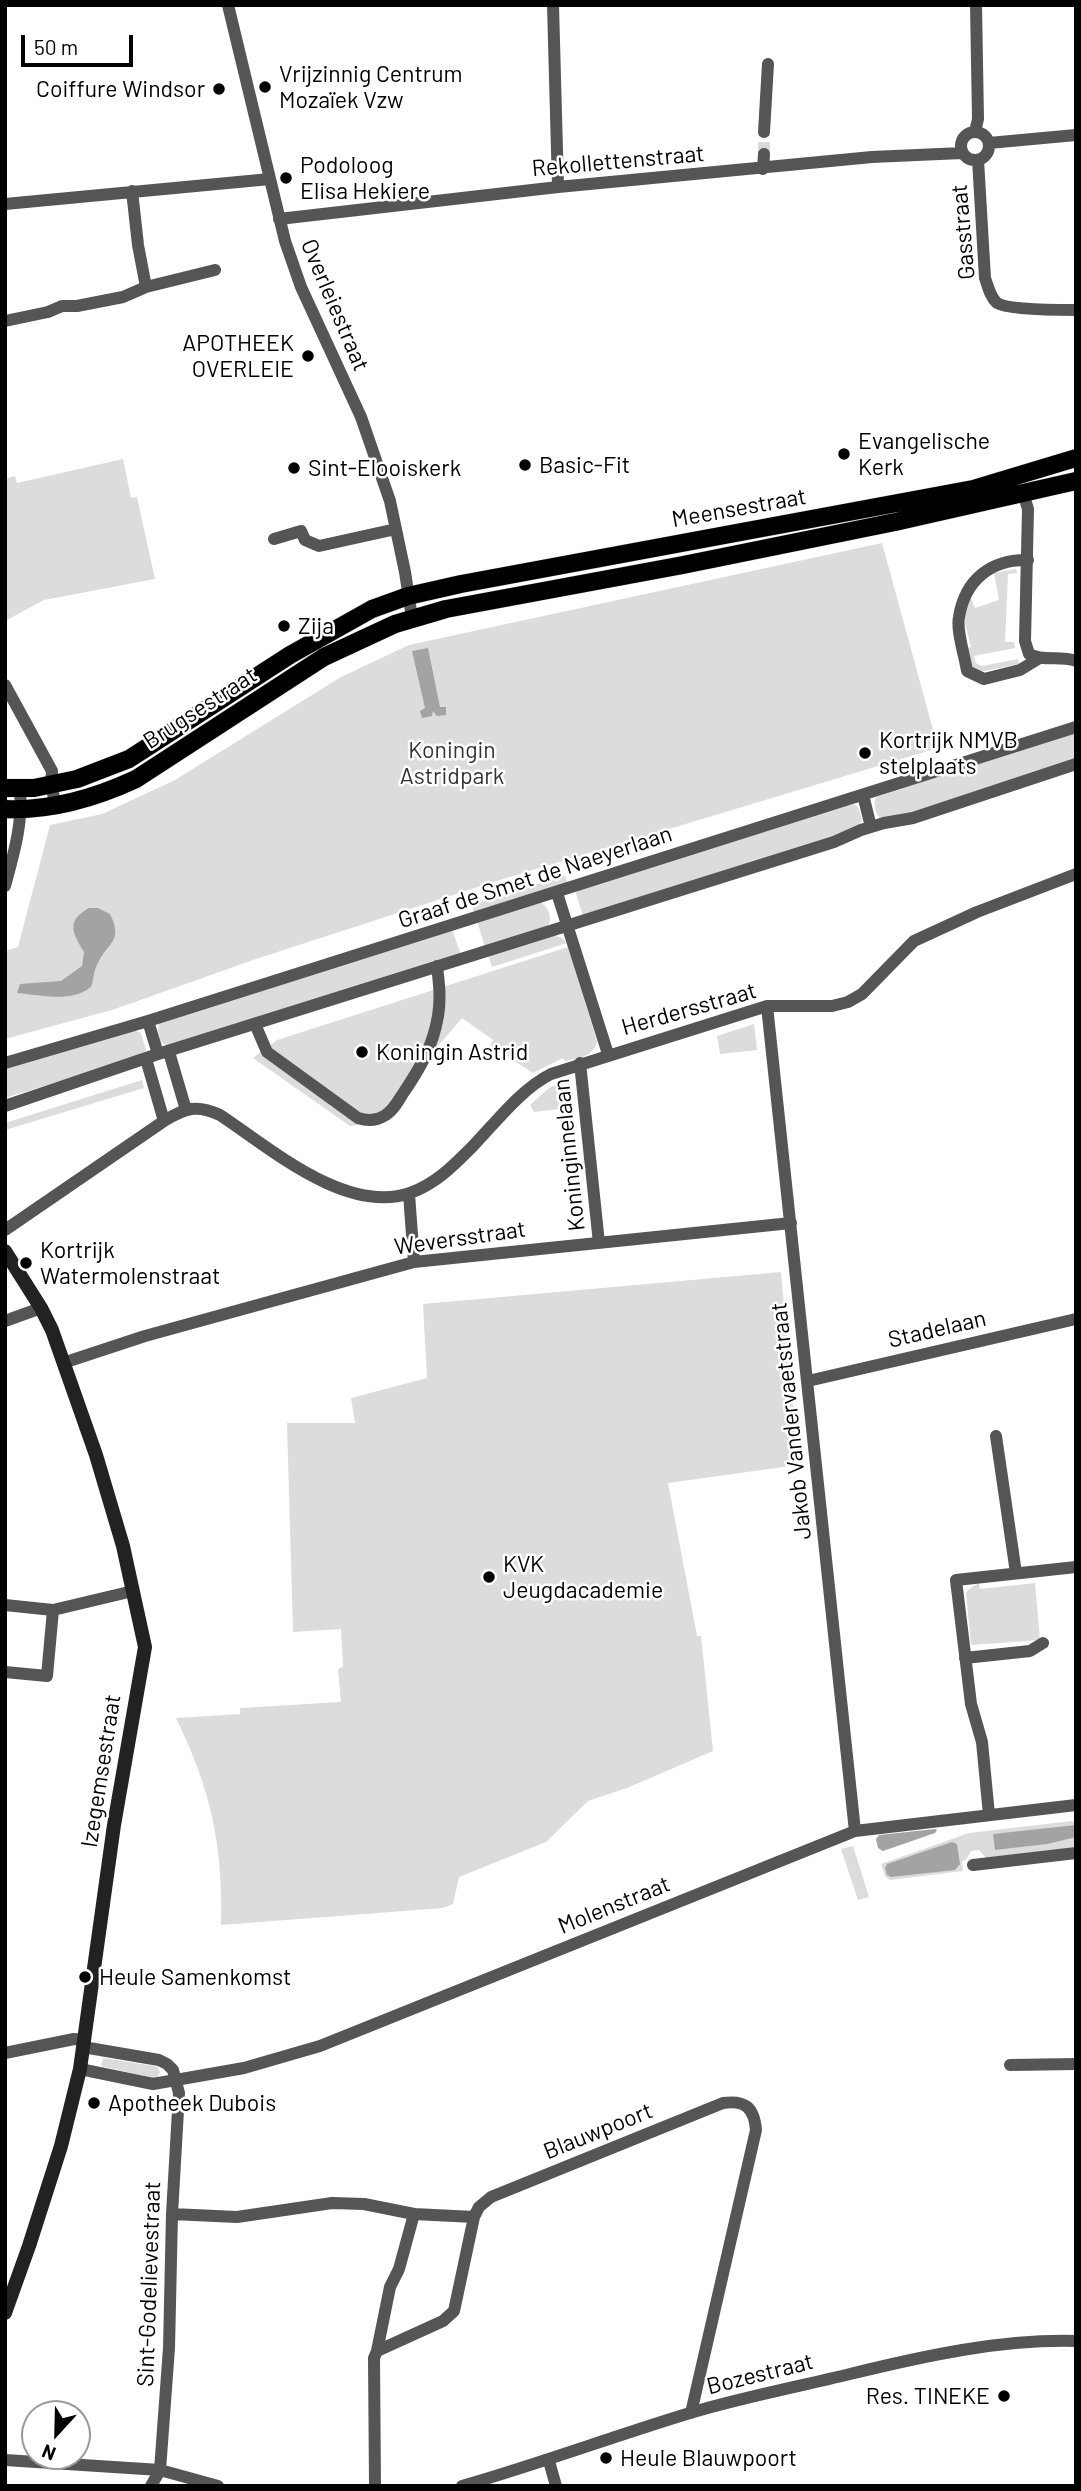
<!DOCTYPE html>
<meta charset="utf-8">
<style>
body{margin:0}
#map{position:relative;width:1081px;height:2491px;overflow:hidden;background:#fff;font-family:Barlow,sans-serif}
canvas{display:block}
.frame{position:absolute;inset:0;border:7px solid #000;pointer-events:none}
.north{position:absolute;left:21px;top:2400px;width:70px;height:70px;box-sizing:border-box;background:#fff;border:2px solid #999;border-radius:50%;rotate:202deg;font-size:19px;font-weight:700;line-height:28px;text-align:center;color:#000}
.north::after{content:'';display:block;margin:auto;width:24px;height:32px;background:#000;clip-path:polygon(50% 0,100% 100%,50% 72%,0 100%)}
.scale{position:absolute;left:21px;top:35px;width:112px;height:32px;box-sizing:border-box;border:4px solid #000;border-top:0;padding-left:9px;font-size:21px;line-height:24px;white-space:nowrap;color:#000;-webkit-text-stroke:5px #fff;paint-order:stroke}
</style>
<div id="map">
<canvas width="1081" height="2491"></canvas>
<div class="frame"></div>
<div class="north">N</div>
<div class="scale">50 m</div>
</div>
<script>
const g = document.querySelector('canvas').getContext('2d');
g.lineJoin = 'round';
function fill(path, color) {
  g.fillStyle = color;
  g.fill(path, 'evenodd');
}
function stroke(path, color, width, dash) {
  g.strokeStyle = color;
  g.lineWidth = width;
  g.lineCap = dash ? 'butt' : 'round';
  g.setLineDash(dash || []);
  g.stroke(path);
}
function write(font, color, halo, rows, align = 'center') {
  g.font = font + ' Barlow,sans-serif';
  g.lineWidth = 5;
  g.setLineDash([]);
  g.textBaseline = 'middle';
  g.strokeStyle = halo;
  g.fillStyle = color;
  for (const [text, x, y, turn = 0] of rows) {
    g.save();
    g.translate(x, y);
    g.rotate((+turn || 0) * Math.PI / 180);
    g.textAlign = isNaN(turn) ? turn : align;
    if (halo) g.strokeText(text, 0, 0);
    g.fillText(text, 0, 0);
    g.restore();
  }
}
fill(new Path2D(`
 M 123,459 L 131,498 L 137,497 L 155,579 L 44,600 L 5,621 L 5,479 L 15,476 L 17,483 Z
 M 882,543 L 938,748 L 493,882 L 256,959 L 112,1010 L 5,1039 L 5,951 L 18,947 L 50,825 L 102,814 L 175,780 L 341,677 L 409,645 Z
 M 1016,569 L 1017,573 L 1008,574 L 1005,642 L 1014,642 L 1015,648 L 974,656 L 976,663 L 982,666 L 1018,659 L 1019,664 L 979,672 L 971,666 L 967,648 L 971,647 L 962,611 L 971,598 L 975,608 L 999,600 L 994,573 Z
 M 1076,732 L 1076,761 L 889,820 L 882,820 C 875,815 873,804 876,797 Z
 M 853,804 L 858,807 L 862,820 L 858,829 L 583,916 L 575,890 Z
 M 565,875 L 568,884 L 474,913 L 473,908 L 475,904 Z
 M 540,902 C 548,906 553,918 548,926 L 485,947 L 477,921 Z
 M 452,929 L 461,955 L 168,1046 L 161,1042 L 158,1031 L 159,1023 Z
 M 553,935 L 562,938 L 567,943 L 492,967 L 488,955 Z
 M 568,947 L 597,1041 C 594,1057 578,1058 565,1061 L 563,1058 L 533,1073 L 490,1045 L 493,1040 L 462,1018 L 416,1072 L 392,1108 L 366,1124 L 350,1126 L 253,1058 L 277,1040 Z
 M 754,1024 L 757,1050 L 720,1054 L 717,1036 Z
 M 133,1030 L 141,1033 L 146,1050 L 141,1056 L 5,1098 L 5,1069 Z
 M 566,1079 L 569,1108 L 534,1112 L 530,1105 L 549,1088 Z
 M 142,1080 L 144,1088 L 5,1130 L 5,1123 Z
 M 781,1272 L 798,1465 L 668,1483 L 697,1636 L 701,1636 L 713,1751 L 627,1788 L 588,1801 L 546,1842 L 459,1877 L 453,1904 L 443,1908 L 221,1925 C 223,1845 211,1790 176,1718 L 240,1714 L 240,1708 L 341,1702 L 338,1669 L 343,1667 L 341,1629 L 293,1632 L 287,1423 L 355,1423 L 351,1398 L 427,1378 L 423,1304 Z
 M 979,1583 L 980,1589 L 1035,1583 L 1040,1640 L 971,1645 L 966,1593 L 969,1589 Z
 M 1072,1821 L 1076,1822 L 1076,1847 L 986,1858 L 979,1850 L 971,1851 L 966,1860 L 962,1861 L 963,1871 L 890,1880 L 885,1876 L 881,1864 L 969,1833 Z
 M 853,1846 L 869,1897 L 858,1900 L 841,1849 Z
 M 103,2058 L 154,2066 L 158,2067 L 160,2072 L 157,2079 L 101,2066 Z`), '#dcdcdc');
fill(new Path2D(`
 M 428,648 L 440,707 L 446,707 L 446,715 L 437,716 L 433,711 L 432,716 L 422,718 L 420,711 L 425,708 L 412,651 Z
 M 89,908 L 98,908 L 110,914 C 124,942 107,942 97,965 C 93,972 94,980 91,987 C 71,1003 41,995 17,993 L 20,984 L 61,981 L 82,966 L 84,952 C 73,934 65,921 89,908 Z
 M 1076,1825 L 1076,1837 L 1047,1844 L 995,1850 L 993,1834 Z
 M 935,1829 L 937,1830 L 935,1833 L 883,1851 L 878,1848 L 876,1839 L 879,1835 Z
 M 952,1842 L 957,1844 L 960,1864 L 955,1870 L 891,1877 L 887,1875 L 885,1868 L 887,1864 Z`), '#a3a3a3');
stroke(new Path2D(`
 M 764,154 L 764,132`), '#d9d9d9', 12, [12, 6]);
const primary = new Path2D(`
 M 5,788 L 34,788 L 77,779 L 129,759 L 290,655 L 372,609 L 408,596 L 461,584 L 973,489 L 1076,458
 M 5,809 C 51,811 95,798 136,779 L 324,657 L 395,624 L 446,609 L 683,565 L 895,522 L 1076,481`);
stroke(primary, '#dbdbdb', 19);
stroke(new Path2D(`
 M 228,5 L 285,241 L 301,287 L 361,417 L 390,501 L 405,572 L 412,618
 M 553,5 L 558,187
 M961 146a14 14 0 1 1 28 0a14 14 0 1 1-28 0Z
 M 764,132 L 768,64
 M 975,132 L 978,119 L 976,5
 M 989,143 L 1076,135
 M 978,160 L 985,278 C 988,286 990,297 997,303 C 1008,310 1060,310 1076,310
 M 763,169 L 764,154
 M 132,191 L 138,245 L 146,287 L 215,270
 M 5,204 L 270,179
 M 279,219 L 558,187 L 872,157 L 962,153
 M 5,321 L 48,312 L 62,306 L 77,306 L 123,297 L 146,287
 M 1023,493 L 1028,509 L 1025,641 L 1029,654 C 1044,662 1060,655 1076,661
 M 274,539 L 301,531 L 305,540 L 319,546 L 396,529
 M 1028,560 C 991,559 965,580 959,617 C 956,630 965,657 967,671 L 984,679 L 1020,670 L 1038,659
 M 5,685 L 52,771 L 51,785 L 56,806
 M 863,795 L 871,827
 M 5,886 C 14,853 23,823 20,789
 M 557,893 L 608,1054
 M 767,1006 L 855,1831
 M 148,1021 L 158,1054
 M 255,1024 L 267,1052 L 358,1118 C 367,1121 376,1121 384,1116 C 392,1112 397,1103 402,1095 C 419,1070 433,1047 438,1016 C 441,999 439,983 437,966
 M 169,1052 L 186,1110
 M 146,1059 L 164,1121
 M 5,1063 L 148,1021 L 1076,727
 M 580,1063 L 599,1243
 M 5,1106 L 158,1054 L 834,842 L 861,830 L 884,823 L 913,818 L 1076,764
 M 409,1194 L 414,1262
 M 5,1230 L 164,1121 C 185,1108 197,1104 220,1115 C 270,1148 346,1215 410,1193 C 436,1184 454,1165 473,1146 C 496,1122 521,1089 551,1074 L 767,1006 L 832,1006 L 848,1002 L 862,994 L 914,941 L 977,912 L 1076,874
 M 5,1321 L 41,1308
 M 63,1363 L 145,1336 L 414,1262 L 791,1223
 M 808,1381 L 1076,1319
 M 996,1436 L 1016,1573
 M 5,1605 L 53,1610 L 133,1591
 M 965,1658 L 1030,1651 L 1043,1643
 M 5,1672 L 47,1676 L 53,1610
 M 989,1815 L 982,1742 L 971,1704 L 956,1580 L 1076,1567
 M 973,1865 L 1076,1853
 M 83,2047 L 159,2060 L 167,2064 L 173,2070 L 179,2093 L 172,2214 L 169,2348 L 160,2470 L 151,2486
 M 5,2053 L 74,2039 L 84,2040
 M 1010,2065 L 1076,2064
 M 80,2069 L 153,2084 L 244,2068 L 320,2046 L 855,1831 L 1076,1805
 M 172,2214 L 237,2217 L 332,2203 L 364,2204 L 414,2214
 M 377,2351 L 390,2287 L 399,2269 L 414,2214 L 474,2217
 M 5,2460 L 160,2470 L 218,2486
 M 549,2461 L 556,2486
 M 375,2486 L 374,2358 L 377,2351 L 443,2321 L 454,2311 L 474,2217 L 479,2207 L 491,2197 L 723,2103 C 745,2100 754,2107 756,2130 L 691,2413
 M 462,2486 C 539,2464 614,2436 690,2413 C 743,2397 797,2387 850,2374 C 924,2356 1000,2339 1076,2341`), '#555', 12);
stroke(new Path2D(`
 M 5,1251 L 41,1308 L 52,1330 L 96,1455 L 123,1546 L 145,1647 L 114,1825 L 80,2069 L 61,2146 L 29,2246 L 5,2313`), '#222', 14);
stroke(primary, '#000', 18);
for (const [x, y, r, color] of [
 [265,87,7,"#000"],
 [219,89,7,"#000"],
 [286,178,7,"#000"],
 [308,356,7,"#000"],
 [844,454,7,"#000"],
 [525,465,7,"#000"],
 [294,468,7,"#000"],
 [284,626,7,"#000"],
 [865,753,7,"#000"],
 [362,1052,7,"#000"],
 [26,1263,7,"#000"],
 [489,1577,7,"#000"],
 [85,1977,7,"#000"],
 [94,2103,7,"#000"],
 [1004,2396,7,"#000"],
 [606,2458,7,"#000"]
]) {
  const dot = new Path2D();
  dot.arc(x, y, r, 0, 2 * Math.PI);
  g.fillStyle = color;
  g.fill(dot);
  stroke(dot, '#fff', 2.5);
}
write('23px', '#000', '#fff', [
 ["Vrijzinnig Centrum",279,74],
 ["Mozaïek Vzw",279,100],
 ["Coiffure Windsor",205,89,"right"],
 ["Podoloog",300,165],
 ["Elisa Hekiere",300,191],
 ["APOTHEEK",294,343,"right"],
 ["OVERLEIE",294,369,"right"],
 ["Evangelische",858,441],
 ["Kerk",858,467],
 ["Basic-Fit",539,465],
 ["Sint-Elooiskerk",308,468],
 ["Zija",298,626],
 ["Kortrijk NMVB",879,740],
 ["stelplaats",879,766],
 ["Koningin Astrid",376,1052],
 ["Kortrijk",40,1250],
 ["Watermolenstraat",40,1276],
 ["KVK",503,1564],
 ["Jeugdacademie",503,1590],
 ["Heule Samenkomst",99,1977],
 ["Apotheek Dubois",108,2103],
 ["Res. TINEKE",990,2396,"right"],
 ["Heule Blauwpoort",620,2458]
], 'left');
write('23px', '#000', '#fff', [
 ["Rekollettenstraat",618,161,-5],
 ["Gasstraat",963,232,-95],
 ["Overleiestraat",335,305,67],
 ["Meensestraat",739,508,-10],
 ["Brugsestraat",200,708,-33],
 ["Graaf de Smet de Naeyerlaan",535,877,-18],
 ["Herdersstraat",689,1009,-16],
 ["Koninginnelaan",569,1155,-96],
 ["Weversstraat",460,1238,-8],
 ["Stadelaan",937,1329,-13],
 ["Jakob Vandervaetstraat",791,1421,-96],
 ["Izegemsestraat",101,1771,-81],
 ["Molenstraat",614,1905,-22],
 ["Blauwpoort",598,2131,-22],
 ["Sint-Godelievestraat",149,2284,-88],
 ["Bozestraat",760,2374,-14]
]);
write('23px', '#333', '#fff', [
 ["Koningin",452,750],
 ["Astridpark",452,776]
]);
</script>
